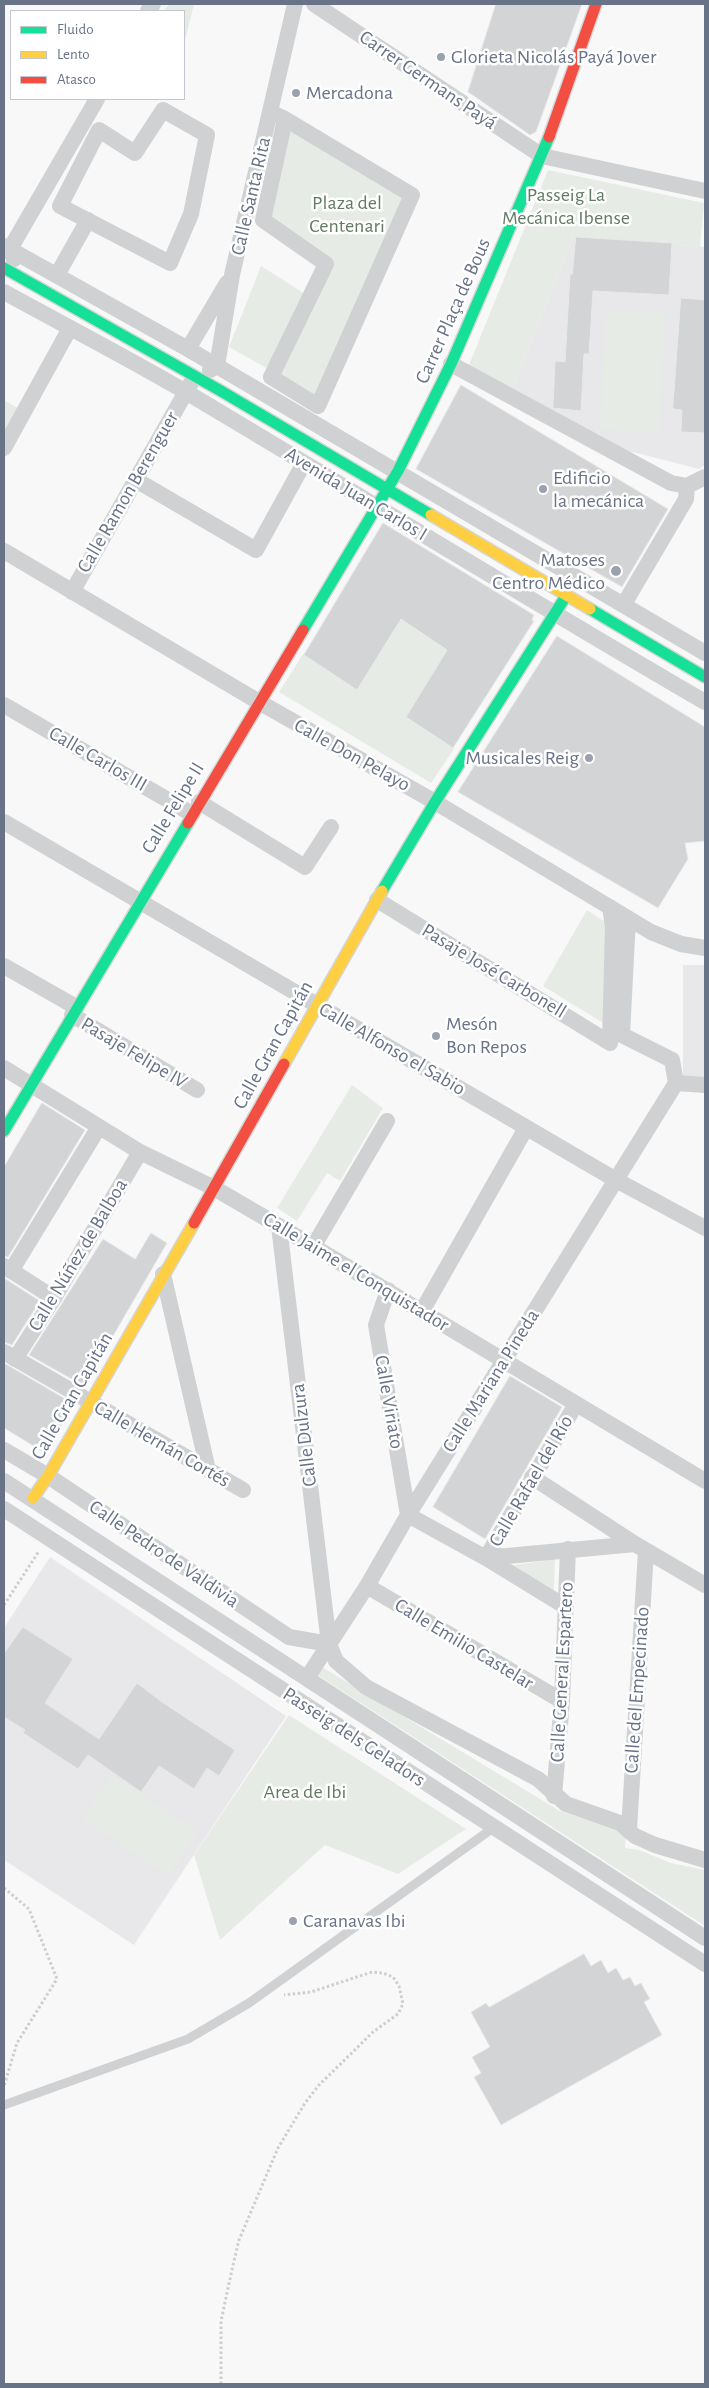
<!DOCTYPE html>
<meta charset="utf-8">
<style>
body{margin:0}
#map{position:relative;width:709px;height:2388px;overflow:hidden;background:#f8f8f8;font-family:"Alegreya Sans",sans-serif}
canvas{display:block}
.frame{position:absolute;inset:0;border:5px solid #687388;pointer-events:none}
.legend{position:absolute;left:10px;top:10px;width:175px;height:90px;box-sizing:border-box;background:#fff;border:1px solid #c3c7cf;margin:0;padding:6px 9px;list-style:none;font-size:15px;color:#687388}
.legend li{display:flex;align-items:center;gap:10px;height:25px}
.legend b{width:25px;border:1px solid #c3c7cf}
</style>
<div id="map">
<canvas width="709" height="2388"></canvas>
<div class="frame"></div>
<ul class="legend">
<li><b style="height:6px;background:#16e098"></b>Fluido</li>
<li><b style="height:6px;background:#ffcf43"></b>Lento</li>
<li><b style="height:6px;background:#f24e42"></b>Atasco</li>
</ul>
</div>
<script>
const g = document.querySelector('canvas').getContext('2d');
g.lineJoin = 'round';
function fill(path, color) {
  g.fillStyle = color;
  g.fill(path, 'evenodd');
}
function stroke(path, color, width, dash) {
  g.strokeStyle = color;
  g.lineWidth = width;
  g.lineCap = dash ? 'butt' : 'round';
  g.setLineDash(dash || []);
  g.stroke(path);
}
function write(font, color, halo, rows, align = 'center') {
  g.font = font + ' "Alegreya Sans",sans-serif';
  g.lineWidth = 5;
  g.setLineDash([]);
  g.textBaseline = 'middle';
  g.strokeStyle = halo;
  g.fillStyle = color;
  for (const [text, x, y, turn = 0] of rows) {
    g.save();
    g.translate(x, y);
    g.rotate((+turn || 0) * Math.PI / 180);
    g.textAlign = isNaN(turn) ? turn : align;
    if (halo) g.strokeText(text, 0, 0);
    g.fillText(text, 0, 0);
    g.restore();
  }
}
fill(new Path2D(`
 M 573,237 L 705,247 L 705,465 L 699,469 L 617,448 L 512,389 Z
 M 683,965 L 705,965 L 705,1085 L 683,1084 Z
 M 50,1557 L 286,1716 L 134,1945 L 4,1860 L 4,1628 Z`), '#e8e8ea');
fill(new Path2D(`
 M 169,4 L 194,4 L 184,45 L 184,11 L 164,11 Z
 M 291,122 L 410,199 L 318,406 L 275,380 L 331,261 L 267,218 Z
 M 548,170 L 704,203 L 700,247 L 573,237 L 512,389 L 469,365 Z
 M 261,266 L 310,297 L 270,370 L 229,347 Z
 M 607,310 L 665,314 L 658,432 L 600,429 Z
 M 4,400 L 23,411 L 4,448 Z
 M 401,619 L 447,650 L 406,717 L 454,749 L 431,783 L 279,692 L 303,654 L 357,690 Z
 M 587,910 L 613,927 L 608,1026 L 543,986 Z
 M 352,1085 L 383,1108 L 340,1181 L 327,1173 L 297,1221 L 277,1208 Z
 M 555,1559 L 554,1591 L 509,1566 Z
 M 322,1667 L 560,1811 L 619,1830 L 626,1836 L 625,1848 L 639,1850 L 671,1863 L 705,1870 L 705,1926 L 316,1674 Z
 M 289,1715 L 466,1829 L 398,1874 L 325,1845 L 220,1940 L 194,1855 Z
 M 111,1775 L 198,1832 L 169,1876 L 83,1819 Z`), '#e7ebe6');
const building = new Path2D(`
 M 496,4 L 582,4 L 536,132 L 530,135 L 468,92 Z
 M 576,237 L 672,243 L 669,295 L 593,291 L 589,354 L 584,354 L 581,411 L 553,408 L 555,361 L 565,362 L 570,274 L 572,274 Z
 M 681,298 L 705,300 L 705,433 L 681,432 L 682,410 L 673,409 Z
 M 461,385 L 668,509 L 622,587 L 416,469 Z
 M 383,523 L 534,615 L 532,620 L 534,621 L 453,748 L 406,717 L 447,650 L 401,619 L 357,690 L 304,655 Z
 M 557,636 L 705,727 L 705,841 L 685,843 L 688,859 L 658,908 L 458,792 Z
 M 42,1103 L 85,1130 L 8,1257 L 4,1256 L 4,1167 Z
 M 151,1233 L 167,1243 L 84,1386 L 29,1355 L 103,1239 L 135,1259 Z
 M 4,1278 L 40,1301 L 12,1345 L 4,1342 Z
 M 4,1363 L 74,1404 L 45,1453 L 4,1428 Z
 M 510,1376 L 562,1407 L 485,1539 L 433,1507 Z
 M 23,1627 L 73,1659 L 45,1703 L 99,1739 L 137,1683 L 162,1702 L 235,1750 L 219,1776 L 207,1768 L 194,1789 L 159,1766 L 141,1792 L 88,1755 L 78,1769 L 23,1733 L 25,1730 L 4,1717 L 4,1654 Z
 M 584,1954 L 591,1966 L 601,1960 L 608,1973 L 616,1968 L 623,1980 L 630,1977 L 635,1986 L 641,1983 L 650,1999 L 644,2002 L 662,2035 L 501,2125 L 474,2077 L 481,2073 L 472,2057 L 490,2047 L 471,2012 L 486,2003 L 489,2007 Z`);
fill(building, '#d3d4d5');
stroke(building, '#e8e8e8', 1);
const fast = new Path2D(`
 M 4,268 L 221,391 L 431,515
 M 590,609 L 705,677
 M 303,630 L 398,471 L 451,364 L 549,137
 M 382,891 L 435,802 L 566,596
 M 4,1131 L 188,823`);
const slow = new Path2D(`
 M 431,515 L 590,609
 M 284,1064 L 382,891
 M 33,1498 L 48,1476 L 194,1223`);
const jam = new Path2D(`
 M 549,137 L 596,4
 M 188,823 L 303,630
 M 194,1223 L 284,1064`);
stroke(fast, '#d5d6d7', 14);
stroke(slow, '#d5d6d7', 14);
stroke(jam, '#d5d6d7', 14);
stroke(new Path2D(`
 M 4,1605 L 39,1551
 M 4,1888 L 29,1909 L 57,1979 L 17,2043 L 4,2086
 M 221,2384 L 221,2321 L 233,2265 L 239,2240 L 278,2148 L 305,2103 L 319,2085 L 373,2032 L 398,2014 L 403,2004 L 399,1986 L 393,1977 L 383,1973 L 372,1972 L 311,1992 L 284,1995`), '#cececf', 3, [2.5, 2.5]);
stroke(new Path2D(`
 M 4,2105 L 188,2039 L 249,2003 L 493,1828`), '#d0d1d3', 9);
stroke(new Path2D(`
 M 314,4 L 542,156 L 705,191
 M 148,11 L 153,4
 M 163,110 L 207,135 L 191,214 L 170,263 L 60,206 L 99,130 L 135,153 Z
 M 270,112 L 285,119 L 412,195 L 318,406 L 271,377 L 326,264 L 263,220 L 285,119
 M 4,246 L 188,349 L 705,653
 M 14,259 L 10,249 L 97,99
 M 57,275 L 88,220
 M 4,292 C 64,325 126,357 186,392 C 359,495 531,601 705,702
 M 188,349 L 227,283
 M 451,364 L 671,483 L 687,486
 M 210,370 L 217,366 L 232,275 L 295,4
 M 4,448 L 70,328
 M 136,480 L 256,550 L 304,463
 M 687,486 L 705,477
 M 4,551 L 259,702 L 435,802 L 651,932 L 681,944 L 705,948
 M 72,592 L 191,383
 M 624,604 L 686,499 L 687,486
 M 4,705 L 192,814
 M 199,802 L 305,867 L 331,827
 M 4,822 L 616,1180 L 705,1228
 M 377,900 L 610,1043
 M 628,918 L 622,1035 L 672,1060 L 676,1083
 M 4,966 L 76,1007
 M 72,1015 L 197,1090
 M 610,1043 L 613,927 L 610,907
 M 4,1068 L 140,1152 L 214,1188 L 279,1226 L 705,1481
 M 676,1083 L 705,1085
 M 279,1226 L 329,1644 L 336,1661 L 366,1687 L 538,1779 L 566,1804 L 620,1823 L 635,1836 L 655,1845 L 705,1860
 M 313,1247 L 387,1121
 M 4,1266 L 54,1298
 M 11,1271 L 99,1127
 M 163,1274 L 208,1470
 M 388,1290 L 376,1325 L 408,1515 L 486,1558 L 635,1544 L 705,1585
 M 422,1311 L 526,1128
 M 4,1352 L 243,1490
 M 15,1359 L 54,1298 L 140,1152
 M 4,1450 L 48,1476 L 289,1637 L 329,1644
 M 532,1477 L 635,1544
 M 4,1481 L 705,1938
 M 4,1509 L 705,1964
 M 367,1586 L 562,1701
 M 566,1607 L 486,1558 L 576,1404
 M 307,1678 L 367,1586 L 408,1515 L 676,1083
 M 554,1796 L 562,1701 L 568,1549
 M 629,1829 L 646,1551`), '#d0d1d3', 16);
stroke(fast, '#16e098', 11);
stroke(slow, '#ffcf43', 11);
stroke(jam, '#f24e42', 11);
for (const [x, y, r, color] of [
 [441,57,5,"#9aa2af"],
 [296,93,5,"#9aa2af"],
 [543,489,5,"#9aa2af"],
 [616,571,6,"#9aa2af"],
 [589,758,5,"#9aa2af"],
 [436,1036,5,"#9aa2af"],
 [293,1921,5,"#9aa2af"]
]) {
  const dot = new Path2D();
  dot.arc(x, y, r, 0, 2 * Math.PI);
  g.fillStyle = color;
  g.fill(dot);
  stroke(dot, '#fff', 2);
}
write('20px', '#687388', '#fff', [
 ["Glorieta Nicolás Payá Jover",451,57],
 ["Mercadona",306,93],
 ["Edificio",553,478],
 ["la mecánica",553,501],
 ["Matoses",605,560,"right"],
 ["Centro Médico",605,583,"right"],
 ["Musicales Reig",579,758,"right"],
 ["Mesón",446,1024],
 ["Bon Repos",446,1047],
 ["Caranavas Ibi",303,1921]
], 'left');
write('20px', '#687388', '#fff', [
 ["Carrer Germans Payá",428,80,34],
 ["Calle Santa Rita",251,196,-77],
 ["Carrer Plaça de Bous",453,311,-66],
 ["Calle Ramon Berenguer",128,492,-60],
 ["Avenida Juan Carlos I",356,494,31],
 ["Calle Don Pelayo",352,755,29],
 ["Calle Carlos III",98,759,30],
 ["Calle Felipe II",173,808,-59],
 ["Pasaje José Carbonell",494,971,31],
 ["Calle Gran Capitán",273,1045,-61],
 ["Calle Alfonso el Sabio",392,1049,30],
 ["Pasaje Felipe IV",134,1053,31],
 ["Calle Núñez de Balboa",78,1255,-59],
 ["Calle Jaime el Conquistador",356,1272,31],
 ["Calle Mariana Pineda",491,1381,-58],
 ["Calle Gran Capitán",72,1396,-60],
 ["Calle Viriato",389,1402,80],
 ["Calle Dulzura",304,1435,-97],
 ["Calle Hernán Cortés",162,1444,30],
 ["Calle Rafael del Río",531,1481,-60],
 ["Calle Pedro de Valdivia",164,1554,34],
 ["Calle Emilio Castelar",464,1644,31],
 ["Calle General Espartero",562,1672,-87],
 ["Calle del Empecinado",637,1690,-86],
 ["Passeig dels Geladors",354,1737,33]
]);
write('20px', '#637a63', '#fff', [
 ["Passeig La",566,195],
 ["Mecánica Ibense",566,218],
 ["Plaza del",347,203],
 ["Centenari",347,226],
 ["Area de Ibi",305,1792]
]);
</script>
